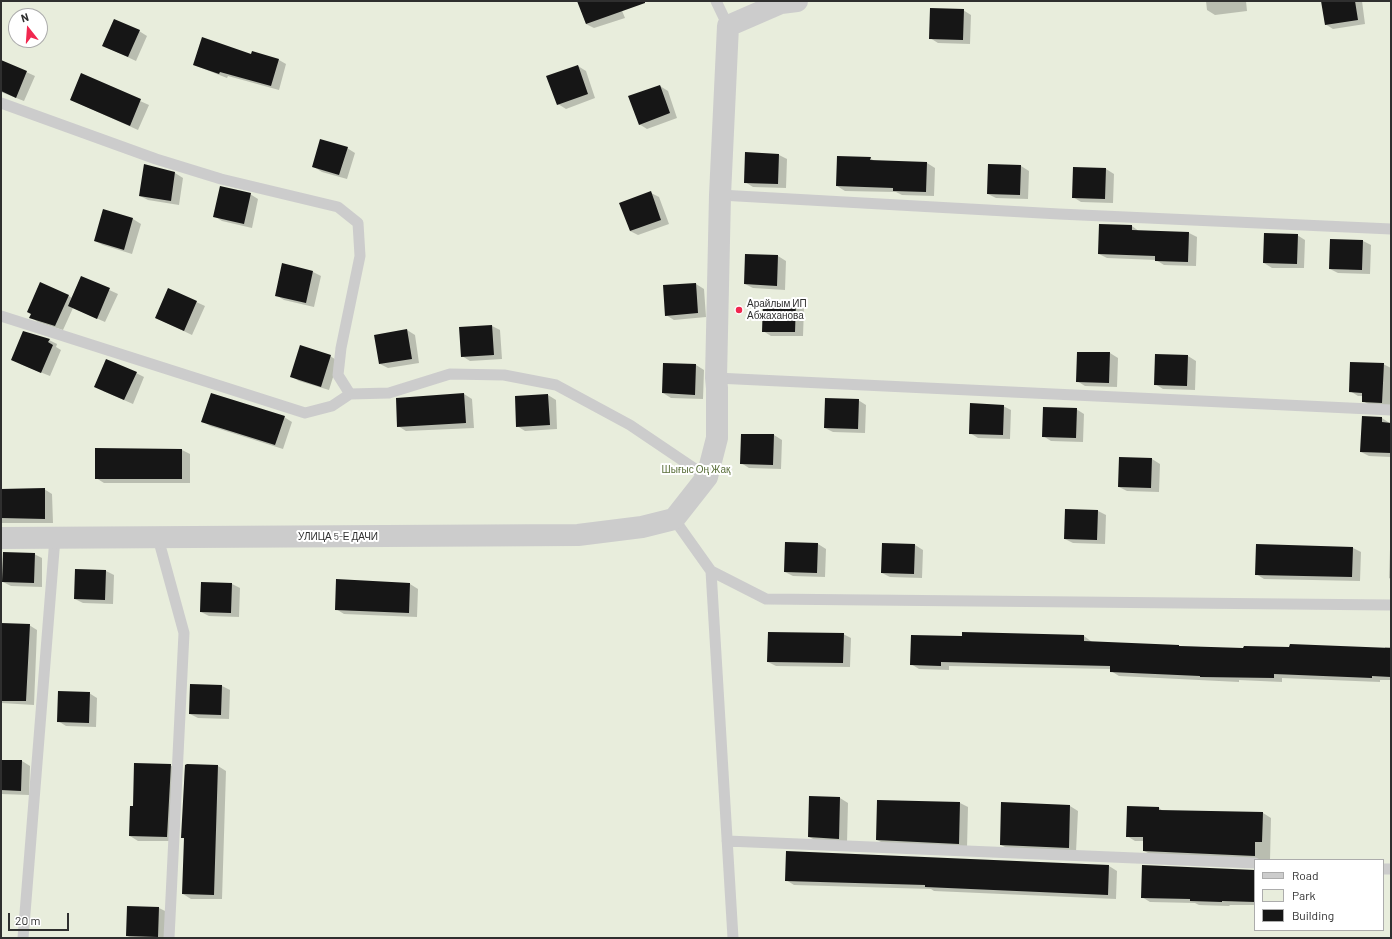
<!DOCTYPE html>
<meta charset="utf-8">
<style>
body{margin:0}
#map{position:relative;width:1392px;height:939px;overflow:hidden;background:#fff;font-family:Barlow,sans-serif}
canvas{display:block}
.frame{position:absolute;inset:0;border:2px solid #2f2f2f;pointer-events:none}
.legend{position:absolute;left:1254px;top:859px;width:130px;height:72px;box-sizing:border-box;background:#fff;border:1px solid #acacac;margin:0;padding:5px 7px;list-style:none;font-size:12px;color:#2f2f2f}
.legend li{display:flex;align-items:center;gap:8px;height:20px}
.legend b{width:20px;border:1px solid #acacac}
.north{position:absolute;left:8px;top:8px;width:40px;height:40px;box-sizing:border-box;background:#fff;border:1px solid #acacac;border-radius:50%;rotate:343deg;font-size:11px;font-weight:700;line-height:16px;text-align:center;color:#2f2f2f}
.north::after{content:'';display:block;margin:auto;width:14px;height:18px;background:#f1274f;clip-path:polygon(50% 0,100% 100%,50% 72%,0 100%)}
.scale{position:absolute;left:8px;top:913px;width:61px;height:18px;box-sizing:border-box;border:2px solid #2f2f2f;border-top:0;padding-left:5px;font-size:12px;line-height:14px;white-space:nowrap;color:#2f2f2f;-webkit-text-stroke:3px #fff;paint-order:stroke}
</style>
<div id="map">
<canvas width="1392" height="939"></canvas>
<div class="frame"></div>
<ul class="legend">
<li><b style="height:5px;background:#ccc"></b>Road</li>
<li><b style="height:11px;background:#e8eddc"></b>Park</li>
<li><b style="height:11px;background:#161616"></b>Building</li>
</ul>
<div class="north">N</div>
<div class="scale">20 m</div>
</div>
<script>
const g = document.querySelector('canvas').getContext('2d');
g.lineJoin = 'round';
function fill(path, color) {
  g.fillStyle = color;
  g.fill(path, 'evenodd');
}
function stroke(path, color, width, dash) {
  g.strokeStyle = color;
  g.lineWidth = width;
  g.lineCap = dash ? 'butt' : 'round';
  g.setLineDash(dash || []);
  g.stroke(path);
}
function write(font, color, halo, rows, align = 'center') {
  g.font = font + ' Barlow,sans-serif';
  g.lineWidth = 4;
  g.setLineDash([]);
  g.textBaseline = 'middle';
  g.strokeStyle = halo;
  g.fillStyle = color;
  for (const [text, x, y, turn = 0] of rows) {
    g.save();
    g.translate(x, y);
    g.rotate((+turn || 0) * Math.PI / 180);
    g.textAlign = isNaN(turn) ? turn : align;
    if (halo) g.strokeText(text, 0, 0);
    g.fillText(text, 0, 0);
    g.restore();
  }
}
fill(new Path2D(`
 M 1,1 L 1391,1 L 1391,938 L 1,938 ZM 16,16 L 40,16 L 40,40 L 16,40 ZM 1255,860 L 1383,860 L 1383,930 L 1255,930 Z`), '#e8eddc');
fill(new Path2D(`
 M 578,1 L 618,1 L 625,18 L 594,28 L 586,24 Z
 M 1206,1 L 1246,1 L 1247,11 L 1215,15 L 1207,10 Z
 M 1322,1 L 1362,1 L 1365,24 L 1333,29 L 1325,24 Z
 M 963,10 L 971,15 L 970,44 L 938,43 L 930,38 Z
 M 139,31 L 147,36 L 136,61 L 104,46 Z
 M 252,56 L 279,60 L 286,64 L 279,90 L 228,76 L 227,78 L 194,65 Z
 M 2,61 L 35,76 L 24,101 L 1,92 Z
 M 578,66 L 586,71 L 595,98 L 566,109 L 558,104 Z
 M 82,75 L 149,105 L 138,130 L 71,100 Z
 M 660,86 L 668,91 L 677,118 L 647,129 L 639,124 Z
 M 347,148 L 355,153 L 347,179 L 322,172 L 314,167 Z
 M 779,155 L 787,159 L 786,188 L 753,187 L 745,182 Z
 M 870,158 L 876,162 L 927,163 L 935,168 L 934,196 L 902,195 L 896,192 L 845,191 L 837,186 Z
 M 1021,166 L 1029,171 L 1028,199 L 996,198 L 988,194 Z
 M 1074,168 L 1106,169 L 1114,174 L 1113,203 L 1081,202 L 1073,197 Z
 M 175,173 L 183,178 L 179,205 L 148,200 L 140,196 Z
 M 651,193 L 659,197 L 669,224 L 638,235 L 630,231 Z
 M 250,194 L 258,199 L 252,228 L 222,221 L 214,216 Z
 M 104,211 L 133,219 L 141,224 L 132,254 L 103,245 L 95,241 Z
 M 1100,225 L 1132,226 L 1140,232 L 1189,233 L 1197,237 L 1196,266 L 1164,265 L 1156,260 L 1107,258 L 1099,254 Z
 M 1297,235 L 1305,240 L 1304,268 L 1272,268 L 1264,263 Z
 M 1363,241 L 1371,245 L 1370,274 L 1338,273 L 1330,269 Z
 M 778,256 L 786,261 L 785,290 L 753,288 L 745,284 Z
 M 313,272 L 321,276 L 314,307 L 284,300 L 276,295 Z
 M 81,277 L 118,294 L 105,322 L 73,308 L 63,330 L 38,322 L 30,317 L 69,296 L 72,298 Z
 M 696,284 L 704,289 L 706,317 L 674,320 L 666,315 Z
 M 168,289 L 205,306 L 192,335 L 156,318 Z
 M 796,303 L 804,308 L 803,336 L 771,336 L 763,331 Z
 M 492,326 L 500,330 L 502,359 L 470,361 L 462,356 L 460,328 Z
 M 407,330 L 415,335 L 419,363 L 388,368 L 380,364 Z
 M 49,340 L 57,344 L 56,347 L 61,350 L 50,376 L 20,364 Z
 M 1110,353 L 1118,358 L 1117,387 L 1085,386 L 1077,381 Z
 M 330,356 L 338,361 L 329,390 L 299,381 L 291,376 Z
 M 1188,356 L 1196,361 L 1195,390 L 1163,389 L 1155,384 Z
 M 664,364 L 696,365 L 704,370 L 703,399 L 671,398 L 663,393 Z
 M 1383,364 L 1391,368 L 1390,407 L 1371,406 L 1363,401 L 1363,396 L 1358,396 L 1350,391 Z
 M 136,373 L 144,377 L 133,404 L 103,391 Z
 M 464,394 L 472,399 L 474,428 L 406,431 L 398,426 L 397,399 Z
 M 548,395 L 556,400 L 557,429 L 525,431 L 517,426 Z
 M 858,400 L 866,405 L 865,433 L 833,432 L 825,428 Z
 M 1003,406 L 1011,410 L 1010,439 L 978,438 L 970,433 Z
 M 1076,409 L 1084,414 L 1083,442 L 1051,441 L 1043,436 Z
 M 284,417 L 292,422 L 283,449 L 210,426 L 202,421 Z
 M 1382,418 L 1391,424 L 1391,457 L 1369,456 L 1361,452 Z
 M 774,435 L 782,440 L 781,469 L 749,468 L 741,463 Z
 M 182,450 L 190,454 L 190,483 L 104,483 L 96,478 Z
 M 1152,459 L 1160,464 L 1159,492 L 1127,491 L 1119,487 Z
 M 1,489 L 44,489 L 52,494 L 53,523 L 1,523 Z
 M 1066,510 L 1098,511 L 1106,515 L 1105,544 L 1073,543 L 1065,539 Z
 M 818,544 L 826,549 L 825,577 L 793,576 L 785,572 Z
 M 883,544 L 915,545 L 923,550 L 922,578 L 890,577 L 882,573 Z
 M 1353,548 L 1361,552 L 1360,581 L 1264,579 L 1256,574 Z
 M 1390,549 L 1391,549 L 1391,579 L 1389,578 Z
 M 34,554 L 42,558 L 42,587 L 11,586 L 3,582 Z
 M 106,571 L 114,575 L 113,604 L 83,603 L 75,599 Z
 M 232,584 L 240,588 L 239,617 L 209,616 L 201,612 Z
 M 410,584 L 418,589 L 417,617 L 344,614 L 336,609 Z
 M 1,624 L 29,625 L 37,630 L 34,705 L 1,703 Z
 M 843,634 L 851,638 L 850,667 L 776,666 L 768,662 Z
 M 1084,636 L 1092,642 L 1244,649 L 1385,649 L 1385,647 L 1391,647 L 1391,680 L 1380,680 L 1380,682 L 1282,678 L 1282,682 L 1239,680 L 1239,682 L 1119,676 L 1111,671 L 1111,669 L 949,666 L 949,670 L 919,669 L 911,664 L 963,637 Z
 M 222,686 L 230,690 L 229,719 L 198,718 L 190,714 Z
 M 89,693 L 97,698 L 96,727 L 66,726 L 58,721 Z
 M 1,761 L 22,761 L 30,766 L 29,795 L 1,794 Z
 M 170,765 L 178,770 L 175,841 L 138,841 L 130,836 Z
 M 185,766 L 218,766 L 226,771 L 222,899 L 191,899 L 183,894 L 185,839 L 182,837 Z
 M 810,797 L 840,798 L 848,803 L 847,843 L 817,841 L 809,837 Z
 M 960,803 L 968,807 L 967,848 L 885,844 L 877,840 Z
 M 1070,806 L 1078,811 L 1076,852 L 1009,849 L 1001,845 Z
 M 1159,808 L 1163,811 L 1263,813 L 1271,818 L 1270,860 L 1152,855 L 1144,851 L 1144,841 L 1135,841 L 1127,836 Z
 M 1109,866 L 1117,871 L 1116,899 L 934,891 L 931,889 L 794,885 L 786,880 Z
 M 1255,871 L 1255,905 L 1230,905 L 1229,906 L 1199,905 L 1195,903 L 1150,902 L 1142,897 Z
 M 159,908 L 167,912 L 166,938 L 132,938 L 127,936 Z`), '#0003');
fill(new Path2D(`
 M 577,1 L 645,1 L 645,3 L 586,24 Z
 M 1321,1 L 1355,1 L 1358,20 L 1325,25 Z
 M 930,8 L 964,9 L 963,40 L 929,39 Z
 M 114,19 L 140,30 L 128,57 L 102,46 Z
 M 202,37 L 251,54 L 252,51 L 279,59 L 271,86 L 220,72 L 219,74 L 193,65 Z
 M 1,60 L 27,71 L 16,98 L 1,91 Z
 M 578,65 L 588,94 L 557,105 L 546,76 Z
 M 81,73 L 141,99 L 130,126 L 70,100 Z
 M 660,85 L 670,113 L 639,125 L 628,96 Z
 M 320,139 L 348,147 L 339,175 L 312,167 Z
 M 745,152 L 779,154 L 778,184 L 744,183 Z
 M 837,156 L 871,157 L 870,160 L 927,162 L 926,192 L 893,191 L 893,188 L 836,186 Z
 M 144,164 L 175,172 L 171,201 L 139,196 Z
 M 988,164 L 1021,165 L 1020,195 L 987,194 Z
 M 1073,167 L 1106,168 L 1105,199 L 1072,198 Z
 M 220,186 L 251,193 L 244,224 L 213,217 Z
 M 651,191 L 661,220 L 630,231 L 619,203 Z
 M 103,209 L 133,218 L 124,250 L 94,241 Z
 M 1099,224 L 1132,225 L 1132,230 L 1189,232 L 1188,262 L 1155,261 L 1155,256 L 1098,254 Z
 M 1264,233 L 1298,234 L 1297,264 L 1263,263 Z
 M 1330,239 L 1363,240 L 1362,270 L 1329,269 Z
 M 745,254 L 778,255 L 777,286 L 744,284 Z
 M 282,263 L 313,271 L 306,303 L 275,296 Z
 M 81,276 L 110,288 L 97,319 L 68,306 Z
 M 40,282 L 69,295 L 55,326 L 29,318 L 31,314 L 27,312 Z
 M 696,283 L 698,313 L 665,316 L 663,285 Z
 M 168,288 L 197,301 L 184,331 L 155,318 Z
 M 763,301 L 796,302 L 795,332 L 762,332 Z
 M 492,325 L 494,355 L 461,357 L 459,327 Z
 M 407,329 L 412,359 L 379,364 L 374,335 Z
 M 23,331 L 50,339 L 48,342 L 53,345 L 41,373 L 11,360 Z
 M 300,345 L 331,355 L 321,387 L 290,377 Z
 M 1077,352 L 1110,352 L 1109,383 L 1076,382 Z
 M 1155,354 L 1188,355 L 1187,386 L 1154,385 Z
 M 106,359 L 137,372 L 124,400 L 94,387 Z
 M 1350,362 L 1384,363 L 1382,403 L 1362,402 L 1362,393 L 1349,392 Z
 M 663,363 L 696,364 L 695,395 L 662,393 Z
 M 211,393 L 285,416 L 275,445 L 201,422 Z
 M 464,393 L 466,423 L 397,427 L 396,398 Z
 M 548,394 L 550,425 L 516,427 L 515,396 Z
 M 825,398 L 859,399 L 858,429 L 824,428 Z
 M 970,403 L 1004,405 L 1003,435 L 969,434 Z
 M 1043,407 L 1077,408 L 1076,438 L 1042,437 Z
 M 1362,416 L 1382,417 L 1382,422 L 1391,423 L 1391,453 L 1360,452 Z
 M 741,434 L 774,434 L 773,465 L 740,464 Z
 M 95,448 L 182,449 L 182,479 L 95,479 Z
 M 1119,457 L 1152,458 L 1151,488 L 1118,487 Z
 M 45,488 L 45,519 L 1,518 L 1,489 Z
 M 1065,509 L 1098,510 L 1097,540 L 1064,539 Z
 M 785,542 L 818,543 L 817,573 L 784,572 Z
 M 882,543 L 915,544 L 914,574 L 881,573 Z
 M 1256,544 L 1353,547 L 1352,577 L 1255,575 Z
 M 3,552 L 35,553 L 34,583 L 2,582 Z
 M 75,569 L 106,570 L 105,600 L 74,599 Z
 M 336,579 L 410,583 L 409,613 L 335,610 Z
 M 201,582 L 232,583 L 231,613 L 200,612 Z
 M 1,623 L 30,624 L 26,701 L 1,701 Z
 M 768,632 L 844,633 L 843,663 L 767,662 Z
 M 962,632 L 1084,635 L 1084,641 L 1179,645 L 1179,646 L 1243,648 L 1244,646 L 1289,647 L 1290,644 L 1391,648 L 1391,677 L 1372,676 L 1372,678 L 1274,674 L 1274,678 L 1200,677 L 1200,676 L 1110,672 L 1110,666 L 941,662 L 941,666 L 910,665 L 911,635 L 962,636 Z
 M 190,684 L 222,685 L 221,715 L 189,714 Z
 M 58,691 L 90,692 L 89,723 L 57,722 Z
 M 1,760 L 22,760 L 21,791 L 1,790 Z
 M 134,763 L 171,764 L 167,837 L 129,836 L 130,806 L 133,806 Z
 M 187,764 L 218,765 L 214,895 L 182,894 L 184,838 L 181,838 L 185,765 Z
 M 809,796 L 840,797 L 839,839 L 808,837 Z
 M 877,800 L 960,802 L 959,844 L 876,840 Z
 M 1001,802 L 1070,805 L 1069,848 L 1000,845 Z
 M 1127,806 L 1159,807 L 1159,810 L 1263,812 L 1262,842 L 1255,842 L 1255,856 L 1143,851 L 1143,837 L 1126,837 Z
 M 786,851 L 1109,865 L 1108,895 L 925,887 L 925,885 L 785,881 Z
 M 1142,865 L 1255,870 L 1255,902 L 1222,901 L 1222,902 L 1190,901 L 1190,899 L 1141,898 Z
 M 127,906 L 159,907 L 158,937 L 126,936 Z`), '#161616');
stroke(new Path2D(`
 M 716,1 L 728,26
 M 1,103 L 156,159 L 221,179 L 338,207 L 358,223 L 360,256 L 341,348 L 338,375 L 350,394 L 389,393 L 450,374 L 504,375 L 556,385 L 630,425 L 707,477
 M 720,195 L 1059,214 L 1391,229
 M 1,316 L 305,413 L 332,406 L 350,394
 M 716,378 L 1391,410
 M 674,519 L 711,571
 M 158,538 L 184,633 L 169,938
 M 727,841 L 1255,863
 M 1383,869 L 1391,869
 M 23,938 L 55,538
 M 733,938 L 711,571 L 766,599 L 1391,605`), '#ccc', 11);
stroke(new Path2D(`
 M 1,538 L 578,535 L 642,527 L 674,519 L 707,477 L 717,438 L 717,388 L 716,378 L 720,195 L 728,26 L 781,3 L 797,1`), '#ccc', 22);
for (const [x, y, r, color] of [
 [739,310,4,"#f1274f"]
]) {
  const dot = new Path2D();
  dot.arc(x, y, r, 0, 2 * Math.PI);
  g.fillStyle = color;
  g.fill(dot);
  stroke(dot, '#fff', 1.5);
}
write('10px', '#2f2f2f', '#fff', [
 ["Арайлым ИП",747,304],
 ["Абжаханова",747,316]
], 'left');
write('10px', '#596e39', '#fff', [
 ["Шығыс Оң Жақ",696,470]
]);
write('10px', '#2f2f2f', '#fff', [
 ["УЛИЦА 5-Е ДАЧИ",338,537]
]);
</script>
